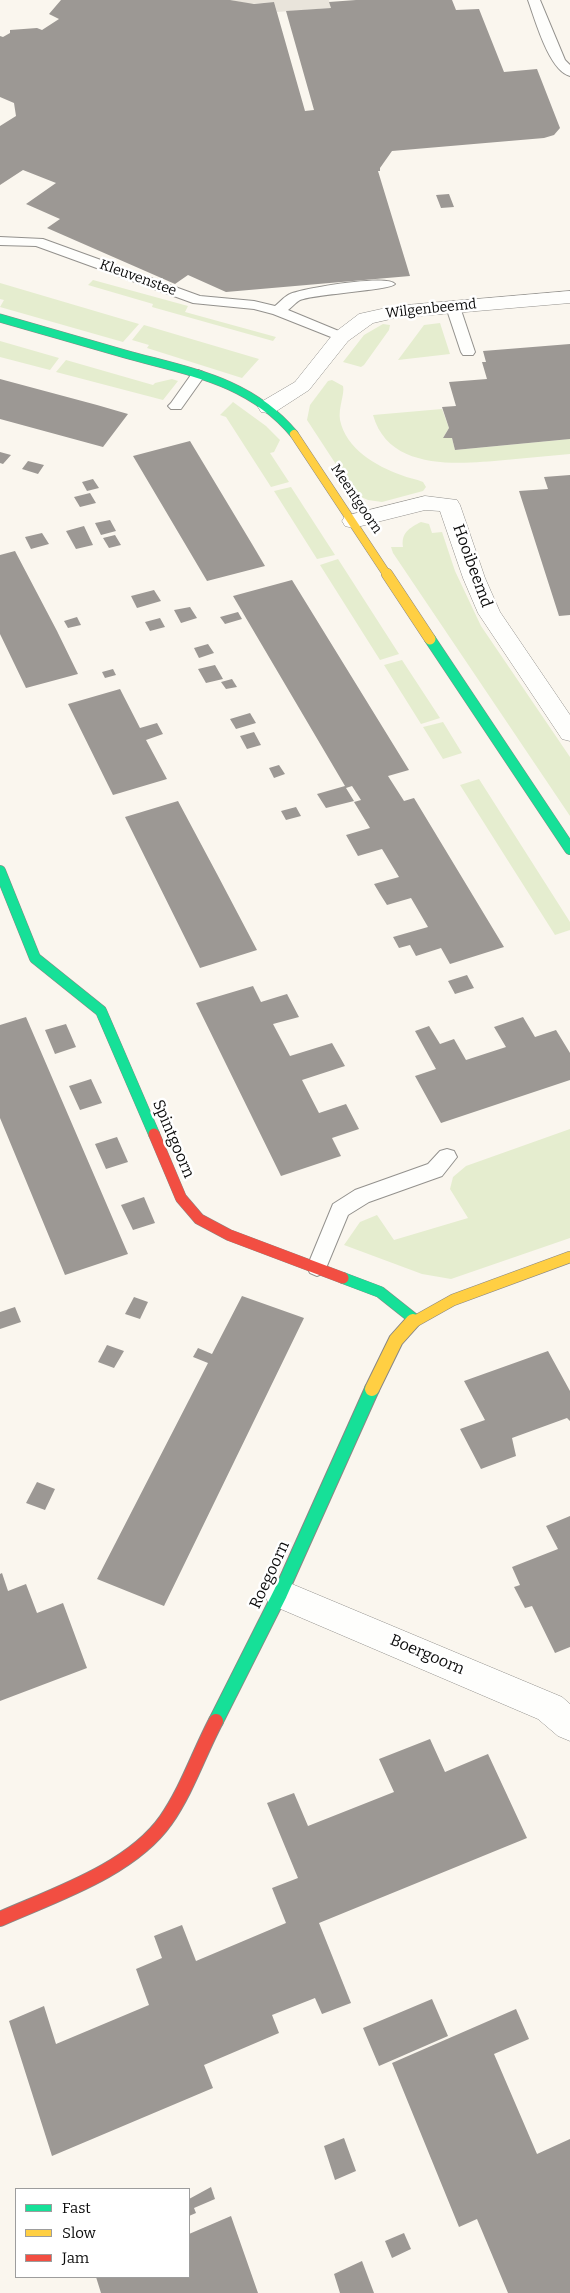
<!DOCTYPE html>
<style>
body{margin:0}
#map{position:relative;width:570px;height:2293px;overflow:hidden;background:#faf6ee;font-family:Bitter,serif}
canvas{display:block}
.legend{position:absolute;left:15px;top:2188px;width:175px;height:90px;box-sizing:border-box;background:#fff;border:1px solid #9d9d9d;margin:0;padding:6px 9px;list-style:none;font-size:15px;color:#0b0b0b}
.legend li{display:flex;align-items:center;gap:10px;height:25px}
.legend b{width:25px;border:1px solid #9d9d9d}
</style>
<div id="map">
<canvas width="570" height="2293"></canvas>
<ul class="legend">
<li><b style="height:6px;background:#16e098"></b>Fast</li>
<li><b style="height:6px;background:#ffcf43"></b>Slow</li>
<li><b style="height:6px;background:#f24e42"></b>Jam</li>
</ul>
</div>
<script>
const g = document.querySelector('canvas').getContext('2d');
g.lineJoin = 'round';
function fill(path, color) {
  g.fillStyle = color;
  g.fill(path, 'evenodd');
}
function stroke(path, color, width, dash) {
  g.strokeStyle = color;
  g.lineWidth = width;
  g.lineCap = dash ? 'butt' : 'round';
  g.setLineDash(dash || []);
  g.stroke(path);
}
function write(font, color, halo, rows, align = 'center') {
  g.font = font + ' Bitter,serif';
  g.lineWidth = 5;
  g.setLineDash([]);
  g.textBaseline = 'middle';
  g.strokeStyle = halo;
  g.fillStyle = color;
  for (const [text, x, y, turn = 0] of rows) {
    g.save();
    g.translate(x, y);
    g.rotate((+turn || 0) * Math.PI / 180);
    g.textAlign = isNaN(turn) ? turn : align;
    if (halo) g.strokeText(text, 0, 0);
    g.fillText(text, 0, 0);
    g.restore();
  }
}
fill(new Path2D(`
 M 93,280 L 188,306 L 185,312 L 276,337 L 273,341 L 152,307 L 153,304 L 88,285 Z
 M 0,283 L 139,324 L 123,342 L 0,307 L 4,300 L 0,299 Z
 M 440,323 L 450,354 L 398,360 L 424,325 Z
 M 383,324 L 390,325 L 389,330 L 364,365 L 361,367 L 343,362 L 364,335 Z
 M 144,325 L 259,359 L 242,378 L 147,348 L 149,345 L 132,340 Z
 M 0,341 L 59,358 L 50,370 L 0,357 Z
 M 66,360 L 153,385 L 155,383 L 172,379 L 178,381 L 163,400 L 56,372 Z
 M 332,380 L 343,386 C 345,394 338,408 340,420 C 346,449 376,466 401,475 C 408,478 416,479 423,482 L 426,487 L 423,491 L 382,502 L 368,500 L 359,496 L 354,492 L 307,420 L 310,405 L 328,381 Z
 M 233,402 L 266,426 L 280,440 L 274,452 L 270,453 L 289,482 L 271,487 L 226,417 L 220,415 Z
 M 442,409 L 449,428 L 443,438 L 452,438 L 455,450 L 570,439 L 570,454 C 548,456 527,458 505,460 C 460,464 389,472 373,415 Z
 M 291,487 L 335,555 L 317,559 L 274,491 Z
 M 421,522 L 429,524 L 432,533 L 442,532 L 455,571 L 481,626 L 570,757 L 570,816 L 393,553 L 391,547 L 403,547 C 401,533 409,528 421,522 Z
 M 338,559 L 399,654 L 380,660 L 320,565 Z
 M 402,660 L 440,718 L 421,724 L 384,665 Z
 M 443,722 L 462,753 L 443,759 L 423,727 Z
 M 479,779 L 570,922 L 570,930 L 555,935 L 460,785 Z
 M 570,1129 L 570,1238 L 451,1279 L 422,1274 L 344,1245 L 360,1222 L 377,1215 L 394,1240 L 468,1218 L 450,1189 L 453,1177 L 466,1166 Z`), '#e5edcf');
fill(new Path2D(`
 M 230,0 L 329,0 L 331,8 L 277,12 L 274,2 L 250,4 Z`), '#e9e4db');
fill(new Path2D(`
 M 61,0 L 230,0 L 254,4 L 274,2 L 305,111 L 314,110 L 286,11 L 331,8 L 329,2 L 356,0 L 452,0 L 456,10 L 479,9 L 504,72 L 537,69 L 560,128 L 554,135 L 544,138 L 392,151 L 380,168 L 380,171 L 378,171 L 410,276 L 226,292 L 188,275 L 175,284 L 47,228 L 60,219 L 26,204 L 56,183 L 23,170 L 0,185 L 0,126 L 16,116 L 14,103 L 0,97 L 0,36 L 3,37 L 10,33 L 10,30 L 37,28 L 42,30 L 59,19 L 49,14 Z
 M 449,194 L 454,207 L 441,208 L 436,195 Z
 M 570,344 L 570,439 L 455,450 L 452,438 L 443,438 L 449,428 L 442,407 L 456,406 L 449,382 L 487,379 L 482,362 L 486,362 L 483,351 Z
 M 0,379 L 97,405 L 128,414 L 103,447 L 0,419 Z
 M 190,441 L 252,544 L 265,566 L 207,581 L 133,456 Z
 M 0,452 L 11,455 L 3,464 L 0,463 Z
 M 28,461 L 44,465 L 38,474 L 22,469 Z
 M 570,475 L 570,615 L 559,616 L 519,491 L 548,489 L 544,477 Z
 M 93,479 L 99,488 L 87,491 L 82,482 Z
 M 90,493 L 96,503 L 80,507 L 74,497 Z
 M 110,520 L 116,531 L 101,535 L 95,523 Z
 M 84,526 L 93,545 L 76,549 L 66,531 Z
 M 42,533 L 49,544 L 31,549 L 25,537 Z
 M 115,535 L 121,545 L 109,548 L 103,538 Z
 M 15,551 L 57,631 L 78,674 L 26,688 L 0,634 L 0,555 Z
 M 292,580 L 409,770 L 388,776 L 404,801 L 414,798 L 504,947 L 450,964 L 441,948 L 416,956 L 410,945 L 399,948 L 393,937 L 428,927 L 411,898 L 387,905 L 380,894 L 374,884 L 399,877 L 382,849 L 358,856 L 346,835 L 370,828 L 354,802 L 361,800 L 352,786 L 346,788 L 354,801 L 326,808 L 317,794 L 345,786 L 233,596 Z
 M 154,590 L 161,601 L 137,608 L 131,596 Z
 M 190,607 L 197,618 L 181,623 L 174,610 Z
 M 238,612 L 242,619 L 225,624 L 220,617 Z
 M 77,617 L 81,625 L 68,628 L 64,621 Z
 M 160,618 L 165,627 L 150,631 L 145,622 Z
 M 208,644 L 214,653 L 199,658 L 194,648 Z
 M 215,665 L 223,679 L 206,683 L 198,669 Z
 M 113,669 L 116,675 L 105,678 L 102,672 Z
 M 232,679 L 237,687 L 226,689 L 221,682 Z
 M 120,689 L 140,728 L 157,723 L 163,734 L 146,740 L 167,779 L 113,795 L 68,704 Z
 M 250,713 L 256,723 L 236,729 L 230,719 Z
 M 254,732 L 261,745 L 247,749 L 240,736 Z
 M 279,765 L 285,774 L 274,778 L 269,768 Z
 M 178,801 L 217,874 L 257,950 L 200,968 L 125,817 Z
 M 296,807 L 301,816 L 286,820 L 281,811 Z
 M 467,975 L 474,988 L 455,994 L 448,981 Z
 M 253,986 L 261,1002 L 287,994 L 299,1017 L 273,1024 L 290,1056 L 332,1043 L 345,1066 L 302,1080 L 319,1113 L 346,1104 L 359,1129 L 332,1138 L 341,1156 L 281,1176 L 196,1003 Z
 M 26,1017 L 128,1254 L 65,1275 L 0,1118 L 0,1025 Z
 M 523,1017 L 535,1037 L 556,1030 L 570,1053 L 570,1080 L 441,1123 L 415,1076 L 436,1069 L 415,1031 L 429,1026 L 440,1044 L 454,1039 L 466,1060 L 506,1047 L 494,1027 Z
 M 66,1024 L 76,1047 L 55,1054 L 45,1030 Z
 M 91,1079 L 102,1103 L 80,1110 L 69,1086 Z
 M 117,1137 L 128,1162 L 106,1169 L 95,1144 Z
 M 144,1197 L 155,1223 L 133,1230 L 121,1205 Z
 M 242,1296 L 304,1318 L 164,1606 L 97,1579 L 208,1363 L 193,1357 L 198,1348 L 212,1354 Z
 M 134,1297 L 148,1302 L 140,1319 L 125,1314 Z
 M 15,1307 L 21,1322 L 0,1329 L 0,1312 Z
 M 107,1345 L 124,1351 L 114,1368 L 98,1362 Z
 M 548,1351 L 570,1391 L 570,1421 L 567,1418 L 512,1438 L 516,1456 L 481,1469 L 460,1429 L 485,1420 L 464,1381 Z
 M 37,1482 L 55,1489 L 45,1510 L 26,1503 Z
 M 570,1516 L 570,1647 L 555,1653 L 532,1606 L 525,1608 L 514,1587 L 520,1585 L 512,1567 L 558,1549 L 546,1526 Z
 M 2,1573 L 8,1591 L 26,1584 L 37,1613 L 63,1603 L 87,1668 L 0,1701 L 0,1574 Z
 M 430,1739 L 445,1772 L 488,1754 L 527,1838 L 319,1923 L 351,2003 L 322,2014 L 315,1998 L 272,2015 L 279,2033 L 204,2065 L 213,2088 L 52,2156 L 9,2021 L 44,2006 L 56,2044 L 149,2005 L 136,1969 L 162,1958 L 154,1936 L 182,1925 L 196,1961 L 286,1923 L 272,1888 L 298,1878 L 267,1803 L 294,1793 L 308,1826 L 394,1792 L 379,1759 Z
 M 432,1999 L 448,2036 L 379,2066 L 363,2028 Z
 M 516,2009 L 529,2039 L 494,2054 L 537,2154 L 570,2139 L 570,2293 L 508,2293 L 477,2219 L 459,2227 L 392,2063 Z
 M 344,2138 L 356,2171 L 335,2180 L 324,2146 Z
 M 211,2187 L 215,2199 L 194,2208 L 196,2213 L 189,2216 L 189,2199 Z
 M 231,2216 L 258,2293 L 101,2293 L 96,2277 L 189,2277 L 189,2234 Z
 M 404,2233 L 411,2249 L 392,2258 L 385,2241 Z
 M 362,2261 L 374,2293 L 340,2293 L 334,2274 Z`), '#9c9894');
const lane = new Path2D(`
 M 528,0 L 540,0 L 565,60 L 570,65 L 570,76 C 549,71 535,19 528,0 Z
 M 0,237 L 43,239 L 200,296 L 254,301 L 275,306 C 280,302 285,296 290,294 C 304,288 388,274 395,284 C 391,290 316,294 300,300 C 296,302 292,307 288,310 L 346,334 L 348,337 L 341,341 L 273,314 L 254,309 L 193,303 L 36,246 L 0,245 Z
 M 453,303 L 460,307 L 475,352 L 473,355 L 463,355 L 461,352 L 446,307 Z
 M 198,370 L 203,372 L 205,375 L 203,378 L 181,409 L 171,409 L 168,406 L 171,403 L 193,372 Z
 M 447,1149 L 454,1151 L 457,1157 L 442,1176 L 369,1202 L 348,1215 L 324,1273 L 317,1276 L 310,1273 L 307,1267 L 333,1204 L 355,1190 L 428,1164 L 440,1151 Z`);
const street = new Path2D(`
 M 570,291 L 570,303 L 395,318 L 373,323 L 348,341 L 309,390 L 275,412 L 268,413 L 261,412 L 258,407 L 261,402 L 295,382 L 334,333 L 359,314 L 395,306 Z
 M 425,496 L 457,500 L 460,505 L 485,578 L 500,612 L 570,715 L 570,741 L 562,739 L 478,613 L 463,578 L 440,511 L 425,510 L 353,528 L 345,526 L 342,521 L 345,516 Z
 M 280,1579 L 562,1697 L 570,1704 L 570,1741 L 558,1736 L 538,1719 L 269,1604 L 264,1594 L 269,1584 Z`);
const fastFar2 = new Path2D(`
 M 0,318 C 42,330 83,342 125,354 C 189,372 249,380 294,434`);
const fastFar1 = new Path2D(`
 M 430,639 L 570,849
 M 0,871 L 35,958 L 101,1011 L 154,1134
 M 343,1278 L 380,1292 L 414,1319`);
const fast = new Path2D(`
 M 216,1721 L 280,1594 L 372,1389`);
const slowFar2 = new Path2D(`
 M 294,434 L 388,576`);
const slowFar1 = new Path2D(`
 M 387,574 L 430,639
 M 412,1323 L 453,1300 L 570,1257`);
const slow = new Path2D(`
 M 372,1389 L 396,1340 L 413,1321`);
const jamFar1 = new Path2D(`
 M 154,1134 L 181,1198 L 199,1219 L 229,1235 L 343,1278`);
const jam = new Path2D(`
 M 0,1919 C 54,1895 131,1870 166,1820 C 187,1790 199,1753 216,1721`);
stroke(lane, '#93918d', 2);
stroke(street, '#93918d', 1);
stroke(fastFar2, '#898784', 9);
stroke(fastFar1, '#898784', 12);
stroke(fast, '#898784', 16);
stroke(slowFar2, '#898784', 9);
stroke(slowFar1, '#898784', 12);
stroke(slow, '#898784', 16);
stroke(jamFar1, '#898784', 12);
stroke(jam, '#898784', 16);
fill(lane, '#fefefc');
fill(street, '#fefefc');
stroke(fastFar2, '#16e098', 8);
stroke(fastFar1, '#16e098', 11);
stroke(fast, '#16e098', 14);
stroke(slowFar2, '#ffcf43', 8);
stroke(slowFar1, '#ffcf43', 11);
stroke(slow, '#ffcf43', 14);
stroke(jamFar1, '#f24e42', 11);
stroke(jam, '#f24e42', 14);
write('14px', '#0b0b0b', '#fff', [
 ["Kleuvenstee",138,278,20],
 ["Wilgenbeemd",431,309,-6],
 ["Meentgoorn",356,499,56]
]);
write('16px', '#0b0b0b', '#fff', [
 ["Hooibeemd",472,566,70],
 ["Spintgoorn",173,1139,67],
 ["Roegoorn",270,1575,-65],
 ["Boergoorn",427,1655,23]
]);
</script>
